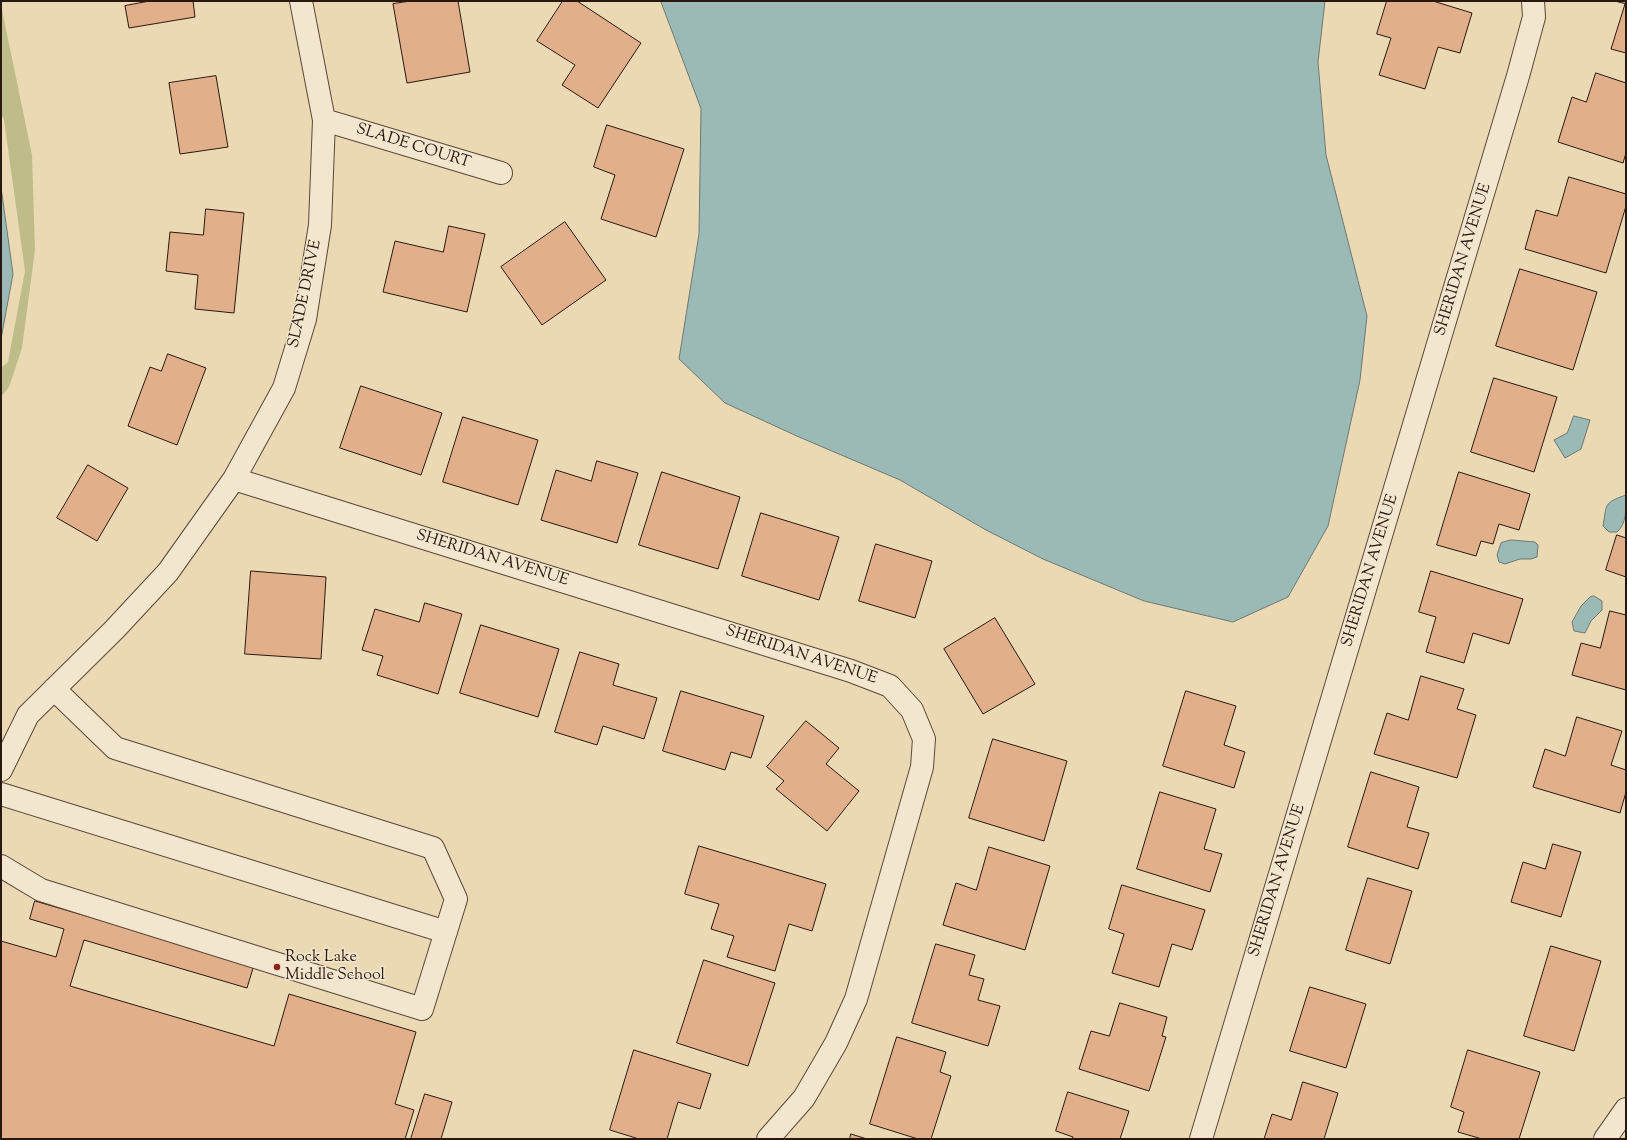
<!DOCTYPE html>
<style>
body{margin:0}
#map{position:relative;width:1627px;height:1140px;overflow:hidden;background:#ebd9b4;font-family:"Sorts Mill Goudy",serif}
canvas{display:block}
.frame{position:absolute;inset:0;border:2px solid #291810;pointer-events:none}
</style>
<div id="map">
<canvas width="1627" height="1140"></canvas>
<div class="frame"></div>
</div>
<script>
const g = document.querySelector('canvas').getContext('2d');
g.lineJoin = 'round';
function fill(path, color) {
  g.fillStyle = color;
  g.fill(path, 'evenodd');
}
function stroke(path, color, width, dash) {
  g.strokeStyle = color;
  g.lineWidth = width;
  g.lineCap = dash ? 'butt' : 'round';
  g.setLineDash(dash || []);
  g.stroke(path);
}
function write(font, color, halo, rows, align = 'center') {
  g.font = font + ' "Sorts Mill Goudy",serif';
  g.lineWidth = 3;
  g.setLineDash([]);
  g.textBaseline = 'middle';
  g.strokeStyle = halo;
  g.fillStyle = color;
  for (const [text, x, y, turn = 0] of rows) {
    g.save();
    g.translate(x, y);
    g.rotate((+turn || 0) * Math.PI / 180);
    g.textAlign = isNaN(turn) ? turn : align;
    if (halo) g.strokeText(text, 0, 0);
    g.fillText(text, 0, 0);
    g.restore();
  }
}
fill(new Path2D(`
 M 1,5 L 32,155 L 35,250 L 22,348 L 9,387 L 1,397 L 1,368 L 8,362 L 25,271 L 4,120 L 1,113 Z`), '#bebd89');
const water = new Path2D(`
 M 661,1 L 1325,1 L 1318,62 L 1326,155 L 1367,316 L 1360,380 L 1328,526 L 1288,597 L 1233,622 L 1144,601 L 1043,559 L 986,530 L 900,480 L 799,437 L 725,403 L 679,359 L 699,234 L 701,109 Z
 M 1,187 L 13,274 L 1,339 Z
 M 1574,416 L 1590,420 L 1581,449 L 1565,458 L 1554,440 L 1567,433 Z
 M 1626,495 C 1626,507 1627,524 1617,532 L 1609,532 L 1603,526 C 1607,504 1603,503 1626,495 Z
 M 1511,540 L 1535,542 L 1538,545 L 1537,557 L 1531,559 L 1520,559 L 1505,564 L 1499,562 L 1497,555 L 1501,543 Z
 M 1594,596 L 1602,601 L 1602,610 L 1591,621 L 1585,633 L 1574,631 L 1572,622 L 1581,606 L 1590,597 Z`);
fill(water, '#9bb9b5');
stroke(water, '#6d7973', 1);
const building = new Path2D(`
 M 150,1 L 193,1 L 195,17 L 129,28 L 125,6 Z
 M 411,1 L 458,1 L 470,72 L 407,83 L 393,4 Z
 M 563,1 L 577,1 L 641,43 L 598,108 L 562,85 L 575,65 L 537,41 Z
 M 1387,1 L 1433,1 L 1472,13 L 1460,53 L 1438,47 L 1425,89 L 1379,75 L 1391,38 L 1377,34 Z
 M 1615,1 L 1626,1 L 1626,53 L 1611,49 L 1625,4 Z
 M 1596,73 L 1626,83 L 1626,153 L 1623,163 L 1558,142 L 1572,97 L 1586,102 Z
 M 216,76 L 228,147 L 180,154 L 169,83 Z
 M 607,125 L 684,149 L 656,237 L 601,219 L 615,175 L 594,167 Z
 M 1569,177 L 1626,194 L 1626,206 L 1606,273 L 1525,249 L 1536,210 L 1557,216 Z
 M 206,209 L 244,213 L 234,313 L 195,309 L 198,275 L 166,271 L 170,232 L 203,235 Z
 M 565,222 L 606,280 L 542,325 L 501,267 Z
 M 449,226 L 485,234 L 467,312 L 383,292 L 395,241 L 443,252 Z
 M 1520,269 L 1597,292 L 1573,370 L 1496,346 Z
 M 168,354 L 206,368 L 177,445 L 128,426 L 150,367 L 161,371 Z
 M 1494,378 L 1557,397 L 1534,472 L 1471,452 Z
 M 361,386 L 442,413 L 421,475 L 340,448 Z
 M 463,417 L 538,440 L 518,505 L 443,482 Z
 M 597,461 L 638,473 L 617,543 L 541,520 L 556,470 L 591,481 Z
 M 88,465 L 128,488 L 97,541 L 57,518 Z
 M 662,472 L 740,497 L 718,569 L 639,545 Z
 M 1459,472 L 1530,494 L 1519,530 L 1499,524 L 1493,544 L 1481,541 L 1476,556 L 1437,545 Z
 M 761,513 L 839,537 L 819,600 L 742,576 Z
 M 1617,535 L 1626,538 L 1626,577 L 1606,570 Z
 M 876,544 L 932,561 L 915,618 L 859,601 Z
 M 251,571 L 326,577 L 321,659 L 245,654 Z
 M 1431,571 L 1523,599 L 1509,644 L 1473,633 L 1464,663 L 1426,652 L 1436,617 L 1419,612 Z
 M 425,603 L 462,614 L 438,694 L 377,675 L 383,656 L 362,650 L 375,609 L 419,622 Z
 M 1610,611 L 1626,615 L 1626,690 L 1572,675 L 1581,643 L 1600,648 Z
 M 995,618 L 1035,684 L 983,714 L 944,649 Z
 M 481,625 L 559,649 L 538,717 L 460,693 Z
 M 580,652 L 619,664 L 613,685 L 657,698 L 644,739 L 603,726 L 597,745 L 555,732 Z
 M 1421,676 L 1464,689 L 1457,709 L 1476,715 L 1457,778 L 1374,754 L 1387,713 L 1408,720 Z
 M 681,691 L 764,716 L 751,758 L 731,752 L 725,770 L 663,751 Z
 M 1186,691 L 1236,706 L 1224,745 L 1245,752 L 1234,788 L 1163,766 Z
 M 1577,717 L 1622,731 L 1611,765 L 1626,770 L 1626,792 L 1620,813 L 1533,787 L 1545,749 L 1565,756 Z
 M 806,721 L 839,748 L 826,764 L 859,791 L 827,831 L 776,789 L 784,781 L 767,767 Z
 M 993,739 L 1067,761 L 1044,841 L 969,818 Z
 M 1371,772 L 1419,787 L 1407,827 L 1429,833 L 1418,869 L 1348,847 Z
 M 1160,792 L 1216,809 L 1204,849 L 1222,854 L 1210,892 L 1137,869 Z
 M 1553,844 L 1581,852 L 1561,917 L 1511,902 L 1523,862 L 1545,869 Z
 M 699,846 L 826,884 L 812,931 L 789,924 L 775,971 L 727,957 L 734,936 L 711,929 L 719,904 L 685,894 Z
 M 989,847 L 1050,866 L 1025,950 L 943,925 L 956,883 L 976,890 Z
 M 1368,878 L 1412,891 L 1390,964 L 1346,950 Z
 M 1122,885 L 1205,910 L 1192,950 L 1172,944 L 1159,987 L 1112,973 L 1124,934 L 1109,929 Z
 M 35,901 L 254,965 L 247,988 L 84,940 L 70,986 L 274,1046 L 289,994 L 416,1032 L 395,1104 L 414,1110 L 405,1139 L 1,1139 L 1,941 L 56,957 L 64,929 L 30,919 Z
 M 936,944 L 975,955 L 969,975 L 984,979 L 978,1000 L 1000,1006 L 988,1046 L 912,1023 Z
 M 1551,946 L 1601,961 L 1574,1051 L 1524,1036 Z
 M 704,960 L 775,983 L 748,1066 L 677,1043 Z
 M 1310,987 L 1366,1004 L 1346,1068 L 1290,1051 Z
 M 1120,1003 L 1167,1017 L 1162,1036 L 1166,1037 L 1149,1091 L 1079,1069 L 1091,1031 L 1109,1036 Z
 M 897,1037 L 946,1052 L 940,1072 L 951,1076 L 931,1139 L 918,1139 L 870,1124 Z
 M 634,1050 L 711,1074 L 700,1109 L 678,1102 L 667,1139 L 639,1139 L 610,1130 Z
 M 1468,1050 L 1540,1072 L 1519,1139 L 1482,1139 L 1458,1132 L 1464,1112 L 1451,1107 Z
 M 1303,1082 L 1338,1093 L 1324,1139 L 1264,1139 L 1272,1114 L 1291,1120 Z
 M 1068,1092 L 1129,1111 L 1120,1139 L 1072,1139 L 1073,1137 L 1056,1131 Z
 M 425,1094 L 452,1102 L 441,1139 L 411,1139 Z
 M 851,1134 L 867,1139 L 850,1139 Z`);
fill(building, '#e1b08a');
stroke(building, '#291810', 1);
const minor = new Path2D(`
 M 324,120 L 501,173
 M 234,479 L 851,671 L 890,686 L 912,710 L 924,739 L 922,767 L 856,999 L 836,1043 L 804,1098 L 768,1139
 M 1,770 L 28,715 L 114,630 L 168,572 L 234,479 L 284,388 L 305,319 L 320,225 L 324,120 L 301,1
 M 1,794 L 446,932
 M 1,866 L 41,890 L 422,1009 L 456,899 L 433,848 L 115,748 L 54,689
 M 1201,1139 L 1518,76 L 1534,17 L 1533,1
 M 1605,1139 L 1626,1109`);
stroke(minor, '#5a4839', 24);
stroke(minor, '#f2e6ce', 22);
for (const [x, y, r, color] of [
 [277,967,4,"#8f2418"]
]) {
  const dot = new Path2D();
  dot.arc(x, y, r, 0, 2 * Math.PI);
  g.fillStyle = color;
  g.fill(dot);
  stroke(dot, '#f2e6ce', 1.5);
}
write('16px', '#291810', '#f2e6ce', [
 ["SLADE COURT",413,147,17],
 ["SHERIDAN AVENUE",1464,260,-73],
 ["SLADE DRIVE",306,294,-78],
 ["SHERIDAN AVENUE",492,559,17],
 ["SHERIDAN AVENUE",1371,571,-73],
 ["SHERIDAN AVENUE",801,656,18],
 ["SHERIDAN AVENUE",1278,881,-73]
]);
write('16px', '#291810', '#f2e6ce', [
 ["Rock Lake",285,958],
 ["Middle School",285,976]
], 'left');
</script>
